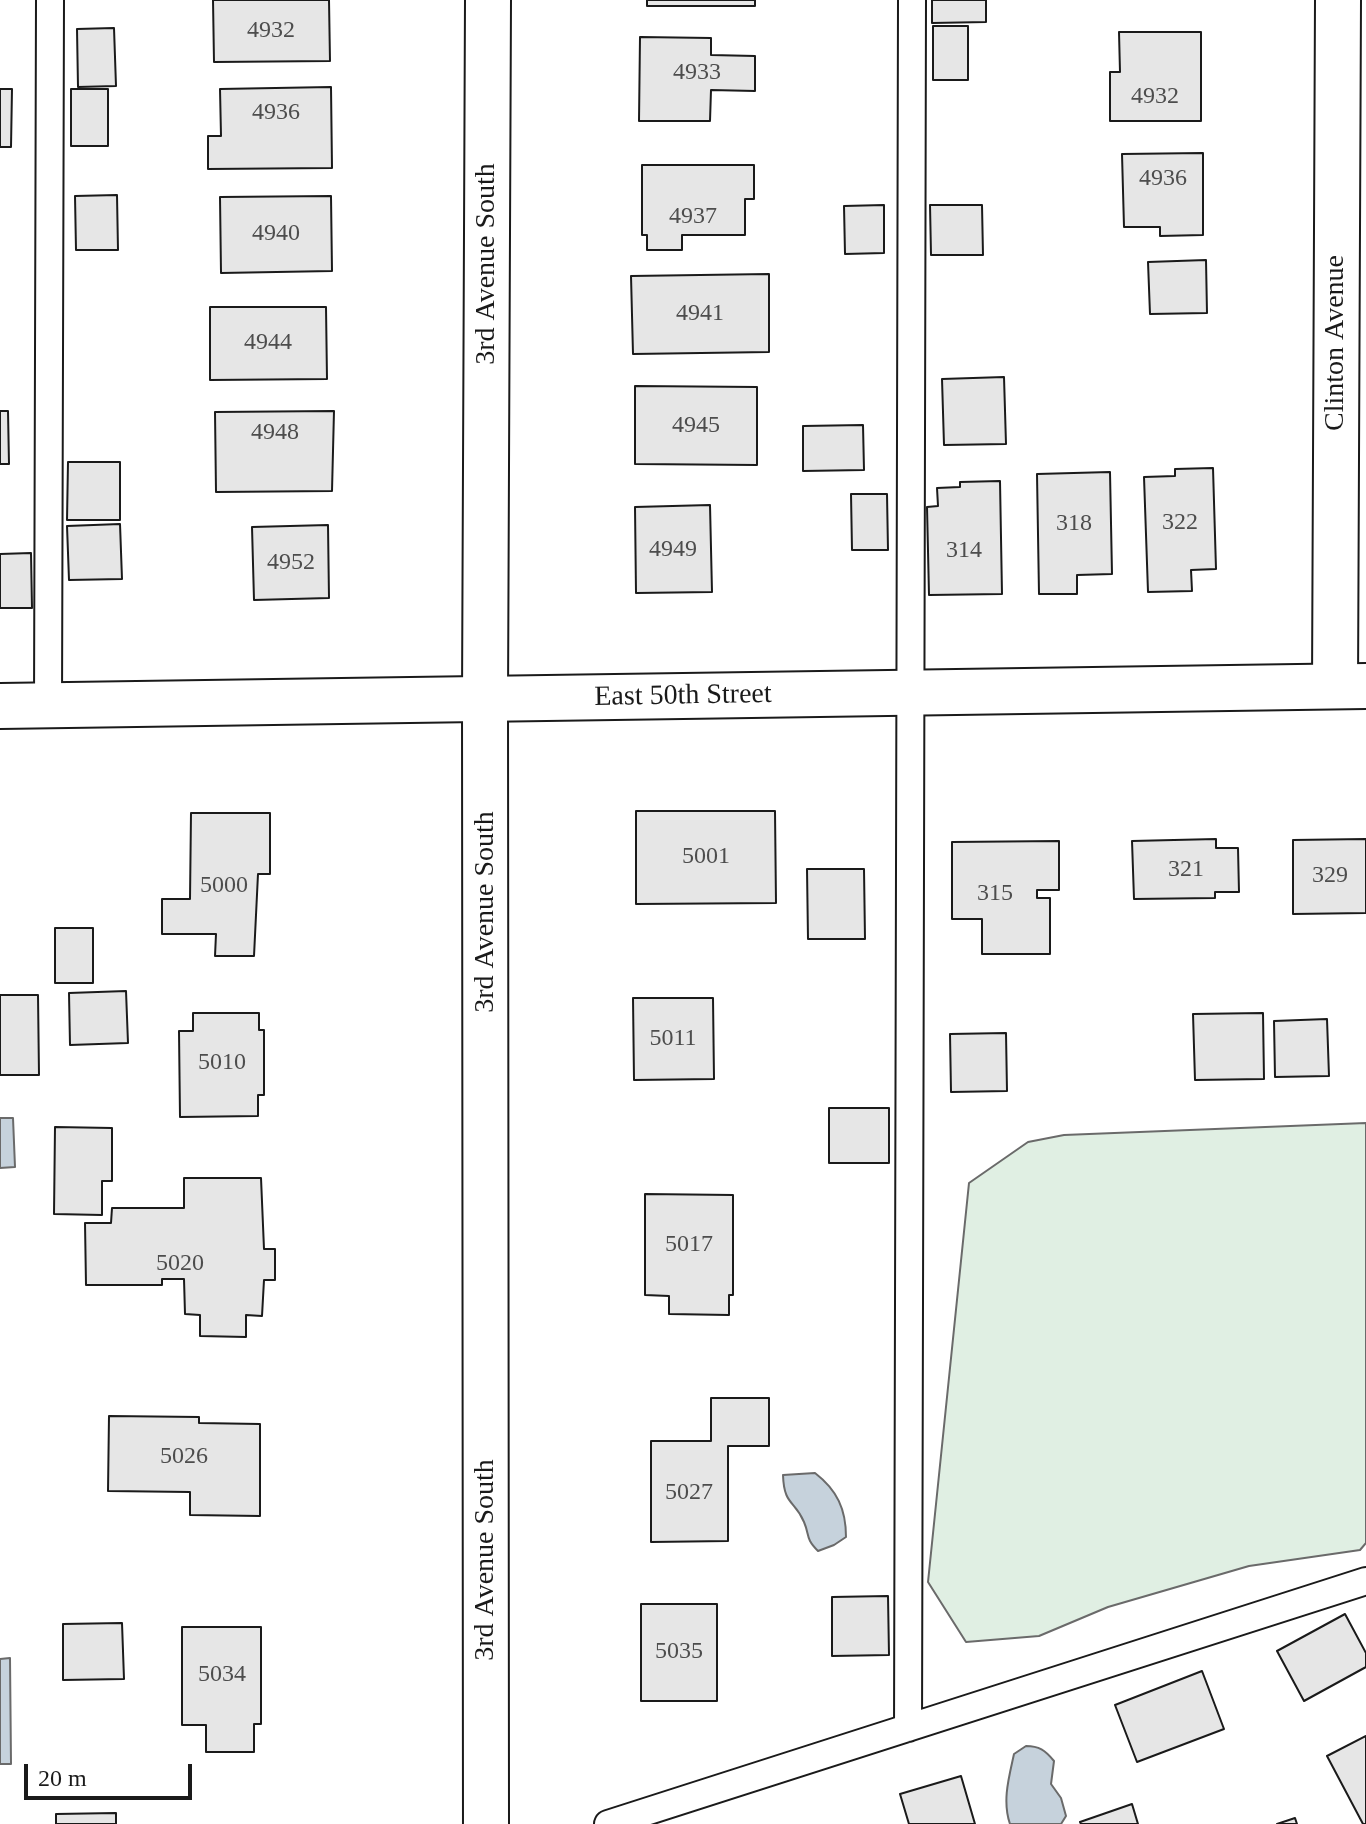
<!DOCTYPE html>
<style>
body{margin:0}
#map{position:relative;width:1366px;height:1824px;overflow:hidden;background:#fff;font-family:"Times New Roman",serif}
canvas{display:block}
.scale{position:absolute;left:24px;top:1764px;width:168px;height:36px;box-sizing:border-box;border:4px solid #1a1a1a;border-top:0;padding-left:10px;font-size:24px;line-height:28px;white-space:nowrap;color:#1a1a1a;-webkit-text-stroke:6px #fff;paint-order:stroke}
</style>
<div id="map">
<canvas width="1366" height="1824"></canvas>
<div class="scale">20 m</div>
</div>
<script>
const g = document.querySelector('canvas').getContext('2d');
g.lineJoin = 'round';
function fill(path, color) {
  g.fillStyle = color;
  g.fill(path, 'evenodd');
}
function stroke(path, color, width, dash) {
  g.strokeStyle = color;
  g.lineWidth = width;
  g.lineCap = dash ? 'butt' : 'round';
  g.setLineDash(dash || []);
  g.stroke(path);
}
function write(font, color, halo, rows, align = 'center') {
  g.font = font + ' "Times New Roman",serif';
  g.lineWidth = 6;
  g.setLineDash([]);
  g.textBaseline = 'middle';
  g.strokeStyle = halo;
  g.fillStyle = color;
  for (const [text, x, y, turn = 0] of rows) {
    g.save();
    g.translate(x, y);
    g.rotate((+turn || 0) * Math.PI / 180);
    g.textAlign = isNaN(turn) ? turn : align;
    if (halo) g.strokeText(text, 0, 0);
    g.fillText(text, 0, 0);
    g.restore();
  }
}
const green = new Path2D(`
 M 1366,1123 L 1366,1543 L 1360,1550 L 1249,1566 L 1108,1607 L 1039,1636 L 966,1642 L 928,1582 L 969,1183 L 1028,1142 L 1064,1135 Z`);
fill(green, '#e0efe3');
stroke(green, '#6a6a6a', 2);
const water = new Path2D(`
 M 0,1118 L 13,1118 L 15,1167 L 0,1168 Z
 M 815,1473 C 837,1490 846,1509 846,1537 L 834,1545 L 818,1551 C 805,1538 810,1536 804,1522 C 795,1500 784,1506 783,1475 Z
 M 10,1658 L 11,1764 L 0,1764 L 0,1659 Z
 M 1026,1746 C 1039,1746 1045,1750 1054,1761 L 1051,1784 L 1061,1798 L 1066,1816 L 1061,1824 L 1010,1824 C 1002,1801 1009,1777 1014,1754 Z`);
fill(water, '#c6d2dc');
stroke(water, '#6a6a6a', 2);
const building = new Path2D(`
 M 213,0 L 329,0 L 330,61 L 214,62 Z
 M 647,0 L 755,0 L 755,6 L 647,6 Z
 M 932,0 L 986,0 L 986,22 L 932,23 Z
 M 933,26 L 968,26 L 968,80 L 933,80 Z
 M 114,28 L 116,86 L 78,87 L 77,29 Z
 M 1119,32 L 1201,32 L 1201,121 L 1110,121 L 1110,72 L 1120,72 Z
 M 640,37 L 711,38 L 711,55 L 755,56 L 755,91 L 711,90 L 710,121 L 639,121 Z
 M 331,87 L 332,168 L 208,169 L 208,136 L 221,136 L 220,89 Z
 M 0,89 L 12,89 L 11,147 L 0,147 Z
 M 71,89 L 108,89 L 108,146 L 71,146 Z
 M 1203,153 L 1203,235 L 1160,236 L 1160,227 L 1124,227 L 1122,154 Z
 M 642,165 L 754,165 L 754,199 L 745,199 L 745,235 L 682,235 L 682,250 L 647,250 L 647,235 L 642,235 Z
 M 117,195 L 118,250 L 76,250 L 75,196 Z
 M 331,196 L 332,271 L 221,273 L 220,197 Z
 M 884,205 L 884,253 L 845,254 L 844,206 Z
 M 930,205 L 982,205 L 983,255 L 931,255 Z
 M 1206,260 L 1207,313 L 1150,314 L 1148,262 Z
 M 769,274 L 769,352 L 633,354 L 631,276 Z
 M 210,307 L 326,307 L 327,379 L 210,380 Z
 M 1004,377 L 1006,444 L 944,445 L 942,379 Z
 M 635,386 L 757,387 L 757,465 L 635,464 Z
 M 0,411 L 8,411 L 9,464 L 0,464 Z
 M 334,411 L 332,491 L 216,492 L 215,412 Z
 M 863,425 L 864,470 L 803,471 L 803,426 Z
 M 68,462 L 120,462 L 120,520 L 67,520 Z
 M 1213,468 L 1216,569 L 1191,570 L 1192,591 L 1148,592 L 1144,477 L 1175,476 L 1175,469 Z
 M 1110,472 L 1112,574 L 1077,575 L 1077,594 L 1039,594 L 1037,474 Z
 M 1000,481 L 1002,594 L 929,595 L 927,507 L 938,506 L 937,488 L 960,487 L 960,482 Z
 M 851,494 L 887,494 L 888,550 L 852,550 Z
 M 710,505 L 712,592 L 636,593 L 635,507 Z
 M 120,524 L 122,579 L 69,580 L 67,526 Z
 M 328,525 L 329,598 L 254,600 L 252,527 Z
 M 31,553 L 32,608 L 0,608 L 0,554 Z
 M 636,811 L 775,811 L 776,903 L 636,904 Z
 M 191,813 L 270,813 L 270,874 L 258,874 L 254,956 L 215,956 L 216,934 L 162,934 L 162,899 L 190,899 Z
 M 1216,839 L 1216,848 L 1238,848 L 1239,892 L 1215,892 L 1215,898 L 1134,899 L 1132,841 Z
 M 1366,839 L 1366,913 L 1293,914 L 1293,840 Z
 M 1059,841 L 1059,890 L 1037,890 L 1037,898 L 1050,898 L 1050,954 L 982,954 L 982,919 L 952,919 L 952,842 Z
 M 807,869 L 864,869 L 865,939 L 808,939 Z
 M 55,928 L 93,928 L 93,983 L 55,983 Z
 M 126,991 L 128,1043 L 70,1045 L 69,993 Z
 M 0,995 L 38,995 L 39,1075 L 0,1075 Z
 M 633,998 L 713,998 L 714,1079 L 634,1080 Z
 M 193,1013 L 259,1013 L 259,1030 L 264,1030 L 264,1095 L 258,1095 L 258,1116 L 180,1117 L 179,1031 L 193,1031 Z
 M 1263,1013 L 1264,1079 L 1195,1080 L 1193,1014 Z
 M 1327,1019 L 1329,1076 L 1275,1077 L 1274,1021 Z
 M 1006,1033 L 1007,1091 L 951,1092 L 950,1034 Z
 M 829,1108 L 889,1108 L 889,1163 L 829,1163 Z
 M 55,1127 L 112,1128 L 112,1181 L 102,1181 L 102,1215 L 54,1214 Z
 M 184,1178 L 261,1178 L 264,1249 L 275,1249 L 275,1280 L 264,1280 L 262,1316 L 246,1315 L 246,1337 L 200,1336 L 200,1315 L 185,1314 L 184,1279 L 162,1279 L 162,1285 L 86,1285 L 85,1223 L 111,1223 L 112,1208 L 184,1208 Z
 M 645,1194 L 733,1195 L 733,1295 L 729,1295 L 729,1315 L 669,1314 L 669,1296 L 645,1295 Z
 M 711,1398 L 769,1398 L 769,1446 L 728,1446 L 728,1541 L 651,1542 L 651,1441 L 711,1441 Z
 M 109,1416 L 199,1417 L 199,1423 L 260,1424 L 260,1516 L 190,1515 L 190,1492 L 108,1491 Z
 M 888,1596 L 889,1655 L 832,1656 L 832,1597 Z
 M 641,1604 L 717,1604 L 717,1701 L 641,1701 Z
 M 1345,1614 L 1366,1653 L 1366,1667 L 1304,1701 L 1277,1651 Z
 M 122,1623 L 124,1679 L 63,1680 L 63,1624 Z
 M 182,1627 L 261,1627 L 261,1724 L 254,1724 L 254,1752 L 206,1752 L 206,1725 L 182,1725 Z
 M 1202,1671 L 1224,1729 L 1137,1762 L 1115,1705 Z
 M 1366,1736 L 1366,1824 L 1363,1824 L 1327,1756 Z
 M 961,1776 L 975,1824 L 909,1824 L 900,1794 Z
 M 1132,1804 L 1138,1824 L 1081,1824 L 1080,1822 Z
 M 116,1813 L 116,1824 L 56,1824 L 56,1814 Z
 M 1295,1818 L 1297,1824 L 1277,1824 Z`);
fill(building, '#e6e6e6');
stroke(building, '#1a1a1a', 2);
const lane = new Path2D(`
 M 48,705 L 50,0
 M 908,1728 L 912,0
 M 608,1824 L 1366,1581`);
const street = new Path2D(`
 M 1335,686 L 1338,0
 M 486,1824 L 485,698 L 488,0`);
const secondary = new Path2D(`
 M 0,706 L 1366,686`);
stroke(lane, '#1a1a1a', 30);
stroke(street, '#1a1a1a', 48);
stroke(secondary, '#1a1a1a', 48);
stroke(lane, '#fff', 26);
stroke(street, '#fff', 44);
stroke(secondary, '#fff', 44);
write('24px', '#4d4d4d', null, [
 ["4932",271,31],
 ["4933",697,73],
 ["4932",1155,97],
 ["4936",276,113],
 ["4936",1163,179],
 ["4937",693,217],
 ["4940",276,234],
 ["4941",700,314],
 ["4944",268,343],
 ["4945",696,426],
 ["4948",275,433],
 ["322",1180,523],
 ["318",1074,524],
 ["4949",673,550],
 ["314",964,551],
 ["4952",291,563],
 ["5001",706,857],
 ["321",1186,870],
 ["329",1330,876],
 ["5000",224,886],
 ["315",995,894],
 ["5011",673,1039],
 ["5010",222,1063],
 ["5017",689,1245],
 ["5020",180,1264],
 ["5026",184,1457],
 ["5027",689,1493],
 ["5035",679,1652],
 ["5034",222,1675]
]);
write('28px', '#1a1a1a', '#fff', [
 ["3rd Avenue South",487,264,-90],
 ["Clinton Avenue",1336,343,-90],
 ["East 50th Street",683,696,-1],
 ["3rd Avenue South",486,912,-90],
 ["3rd Avenue South",486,1560,-90]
]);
</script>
